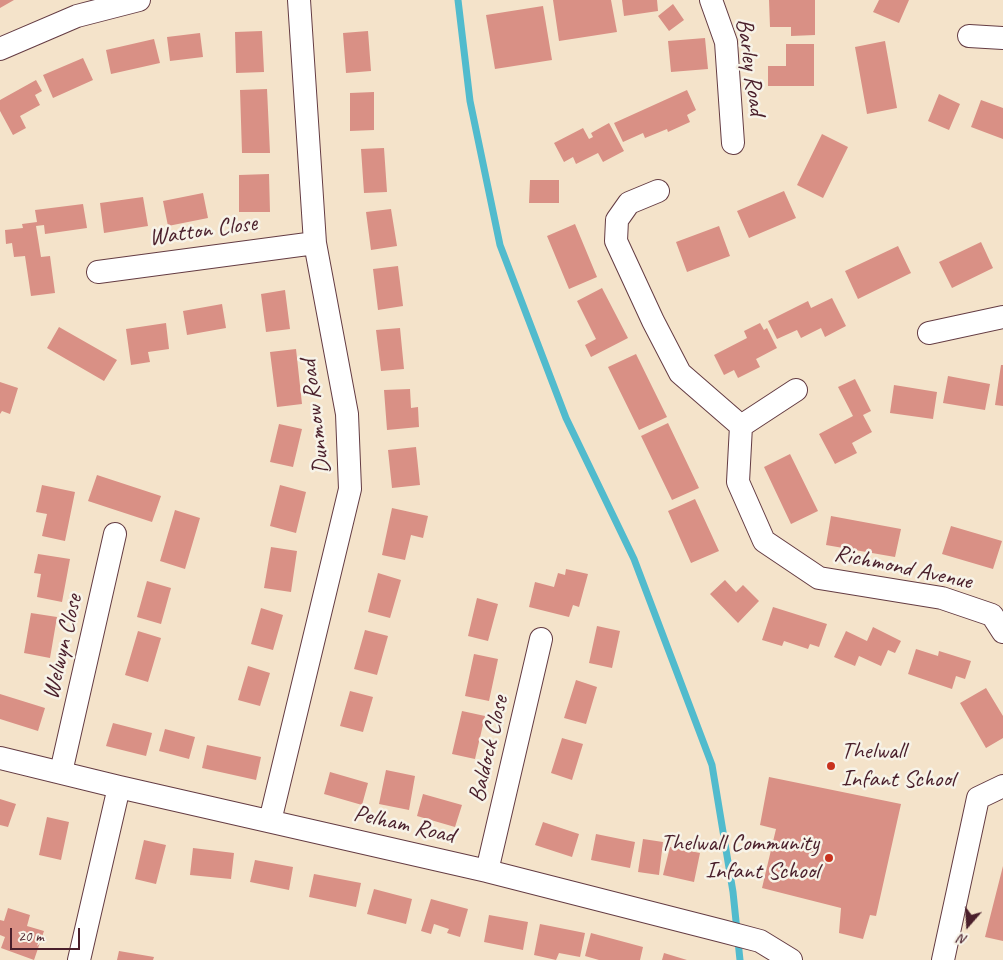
<!DOCTYPE html>
<style>
body{margin:0}
#map{position:relative;width:1003px;height:960px;overflow:hidden;background:#f4e3ca;font-family:Caveat,sans-serif}
canvas{display:block}
.north{position:absolute;left:943px;top:900px;width:50px;height:50px;-webkit-text-stroke:4px #f7f3e8;paint-order:stroke;rotate:199deg;font-size:14px;font-weight:700;line-height:20px;text-align:center;color:#4a1f2b}
.north::after{content:'';display:block;margin:auto;width:18px;height:22px;background:#4a1f2b;clip-path:polygon(50% 0,100% 100%,50% 72%,0 100%)}
.scale{position:absolute;left:10px;top:928px;width:70px;height:22px;box-sizing:border-box;border:2px solid #4a1f2b;border-top:0;padding-left:6px;font-size:15px;line-height:18px;white-space:nowrap;color:#4a1f2b;-webkit-text-stroke:4px #f7f3e8;paint-order:stroke}
</style>
<div id="map">
<canvas width="1003" height="960"></canvas>
<div class="north">N</div>
<div class="scale">20 m</div>
</div>
<script>
const g = document.querySelector('canvas').getContext('2d');
g.lineJoin = 'round';
function stroke(path, color, width, dash) {
  g.strokeStyle = color;
  g.lineWidth = width;
  g.lineCap = dash ? 'butt' : 'round';
  g.setLineDash(dash || []);
  g.stroke(path);
}
function fill(path, color) {
  g.fillStyle = color;
  g.fill(path, 'evenodd');
}
function write(font, color, halo, rows, align = 'center') {
  g.font = font + ' Caveat,sans-serif';
  g.lineWidth = 5;
  g.setLineDash([]);
  g.textBaseline = 'middle';
  g.strokeStyle = halo;
  g.fillStyle = color;
  for (const [text, x, y, turn = 0] of rows) {
    g.save();
    g.translate(x, y);
    g.rotate((+turn || 0) * Math.PI / 180);
    g.textAlign = isNaN(turn) ? turn : align;
    if (halo) g.strokeText(text, 0, 0);
    g.fillText(text, 0, 0);
    g.restore();
  }
}
stroke(new Path2D(`
 M 458,0 L 470,101 L 500,245 L 566,418 L 634,559 L 712,765 L 733,892 L 740,960`), '#51bbcd', 7);
fill(new Path2D(`
 M 0,0 L 14,0 L 0,8 Z
 M 553,0 L 611,0 L 617,32 L 559,41 Z
 M 622,0 L 657,0 L 658,11 L 624,16 Z
 M 769,0 L 815,0 L 815,35 L 791,36 L 791,27 L 770,27 Z
 M 879,0 L 909,0 L 899,23 L 873,12 Z
 M 673,4 L 684,20 L 669,31 L 658,16 Z
 M 543,6 L 552,60 L 495,69 L 486,15 Z
 M 262,31 L 264,72 L 236,73 L 235,32 Z
 M 368,31 L 371,71 L 346,73 L 343,33 Z
 M 200,33 L 203,57 L 170,61 L 167,37 Z
 M 705,38 L 708,69 L 671,72 L 668,41 Z
 M 154,39 L 160,63 L 111,74 L 106,50 Z
 M 885,41 L 897,108 L 867,114 L 855,47 Z
 M 786,44 L 814,44 L 814,86 L 768,86 L 768,66 L 786,66 Z
 M 83,58 L 93,80 L 53,98 L 43,75 Z
 M 36,80 L 42,91 L 35,95 L 40,105 L 20,116 L 26,128 L 13,135 L 0,111 L 0,100 Z
 M 267,89 L 270,153 L 242,153 L 240,90 Z
 M 687,90 L 696,110 L 687,115 L 690,122 L 668,132 L 667,129 L 645,138 L 643,133 L 623,142 L 614,123 Z
 M 374,92 L 374,130 L 350,131 L 350,93 Z
 M 939,94 L 960,104 L 949,130 L 928,121 Z
 M 981,100 L 1003,108 L 1003,139 L 971,127 Z
 M 609,123 L 624,151 L 603,162 L 598,153 L 576,164 L 573,157 L 564,162 L 554,143 L 583,128 L 589,139 L 593,137 L 591,133 Z
 M 822,134 L 848,147 L 823,198 L 797,185 Z
 M 384,148 L 387,192 L 364,193 L 361,149 Z
 M 269,174 L 270,212 L 239,212 L 239,175 Z
 M 530,180 L 559,180 L 559,203 L 529,203 Z
 M 784,191 L 796,218 L 749,238 L 737,211 Z
 M 203,193 L 208,218 L 168,226 L 163,201 Z
 M 143,197 L 148,226 L 104,233 L 100,203 Z
 M 83,204 L 87,228 L 45,234 L 44,225 L 36,226 L 41,257 L 50,256 L 55,293 L 31,296 L 25,256 L 14,257 L 12,243 L 6,244 L 5,230 L 23,228 L 22,224 L 37,222 L 35,210 Z
 M 391,209 L 397,246 L 371,250 L 366,212 Z
 M 575,224 L 597,277 L 569,289 L 547,236 Z
 M 719,226 L 730,256 L 687,272 L 676,242 Z
 M 981,242 L 993,268 L 952,288 L 939,262 Z
 M 898,246 L 911,273 L 858,299 L 845,271 Z
 M 398,266 L 403,306 L 378,310 L 373,269 Z
 M 602,288 L 628,338 L 591,357 L 585,345 L 596,339 L 577,301 Z
 M 285,290 L 290,329 L 266,332 L 261,294 Z
 M 832,298 L 846,326 L 825,337 L 821,328 L 801,338 L 797,330 L 777,339 L 768,321 L 808,301 L 811,308 Z
 M 222,304 L 226,328 L 187,335 L 183,311 Z
 M 166,323 L 169,349 L 148,352 L 150,362 L 131,365 L 126,329 Z
 M 760,323 L 764,330 L 767,328 L 777,348 L 756,359 L 760,367 L 738,378 L 734,370 L 724,375 L 714,355 L 747,338 L 744,331 Z
 M 59,327 L 117,360 L 104,381 L 47,348 Z
 M 400,328 L 404,369 L 381,371 L 376,330 Z
 M 296,349 L 302,404 L 277,407 L 270,352 Z
 M 636,354 L 667,417 L 639,430 L 608,367 Z
 M 1001,365 L 1003,365 L 1003,406 L 995,405 Z
 M 948,376 L 990,384 L 985,410 L 943,403 Z
 M 855,379 L 871,411 L 863,415 L 872,432 L 852,443 L 857,453 L 835,464 L 819,434 L 853,416 L 838,387 Z
 M 0,382 L 18,388 L 10,414 L 2,411 L 0,414 Z
 M 894,385 L 937,392 L 933,419 L 890,413 Z
 M 410,389 L 411,408 L 418,407 L 419,427 L 387,430 L 384,390 Z
 M 668,423 L 699,488 L 672,500 L 641,436 Z
 M 279,424 L 302,429 L 293,467 L 270,462 Z
 M 416,447 L 420,485 L 392,488 L 388,450 Z
 M 790,454 L 818,511 L 791,524 L 764,467 Z
 M 97,475 L 161,496 L 152,522 L 88,501 Z
 M 42,485 L 75,492 L 65,541 L 42,536 L 47,514 L 36,512 Z
 M 280,485 L 306,492 L 296,533 L 270,526 Z
 M 695,499 L 719,551 L 691,563 L 668,511 Z
 M 392,508 L 428,516 L 423,538 L 411,535 L 405,560 L 382,555 Z
 M 175,510 L 200,518 L 185,569 L 160,561 Z
 M 831,516 L 901,529 L 895,557 L 826,545 Z
 M 951,526 L 1002,541 L 993,569 L 942,554 Z
 M 271,547 L 297,551 L 291,592 L 264,588 Z
 M 38,554 L 70,559 L 62,602 L 37,597 L 41,574 L 34,573 Z
 M 566,569 L 588,574 L 579,607 L 573,605 L 569,617 L 529,607 L 535,582 L 554,587 L 558,573 L 565,575 Z
 M 378,573 L 401,580 L 390,618 L 368,612 Z
 M 725,580 L 736,592 L 743,585 L 759,601 L 738,623 L 710,594 Z
 M 147,581 L 171,588 L 161,624 L 137,617 Z
 M 477,598 L 498,604 L 488,641 L 468,636 Z
 M 773,607 L 827,624 L 819,647 L 810,644 L 808,649 L 784,641 L 782,646 L 762,640 Z
 M 261,608 L 283,615 L 273,650 L 251,644 Z
 M 31,613 L 57,617 L 50,658 L 24,653 Z
 M 597,626 L 620,631 L 612,668 L 589,663 Z
 M 873,627 L 901,641 L 895,653 L 888,650 L 881,666 L 859,656 L 855,666 L 834,657 L 846,631 L 867,641 Z
 M 365,630 L 388,636 L 377,675 L 354,669 Z
 M 138,631 L 161,638 L 148,682 L 125,675 Z
 M 916,649 L 938,656 L 939,651 L 971,661 L 965,679 L 956,676 L 952,689 L 908,674 Z
 M 474,654 L 498,659 L 489,701 L 465,696 Z
 M 248,666 L 270,673 L 260,706 L 238,700 Z
 M 576,680 L 597,687 L 586,724 L 564,718 Z
 M 986,688 L 1003,716 L 1003,738 L 986,748 L 960,703 Z
 M 350,691 L 373,697 L 363,732 L 340,726 Z
 M 0,694 L 45,708 L 38,731 L 0,719 Z
 M 462,711 L 485,716 L 475,759 L 452,754 Z
 M 113,723 L 152,733 L 146,756 L 106,746 Z
 M 165,729 L 195,737 L 189,759 L 159,751 Z
 M 562,738 L 583,744 L 572,780 L 551,773 Z
 M 207,745 L 261,757 L 256,780 L 202,768 Z
 M 386,770 L 415,776 L 409,810 L 379,804 Z
 M 330,772 L 368,783 L 362,805 L 324,794 Z
 M 769,777 L 901,804 L 876,916 L 870,915 L 863,939 L 839,933 L 841,908 L 762,888 L 776,829 L 760,825 Z
 M 423,794 L 462,805 L 455,827 L 417,816 Z
 M 0,799 L 16,804 L 8,827 L 0,825 Z
 M 47,817 L 69,822 L 61,860 L 39,855 Z
 M 543,822 L 579,834 L 572,857 L 535,845 Z
 M 596,834 L 635,842 L 630,868 L 591,860 Z
 M 643,839 L 663,842 L 659,875 L 638,872 Z
 M 144,840 L 166,845 L 156,884 L 135,879 Z
 M 670,847 L 700,853 L 694,882 L 663,875 Z
 M 193,848 L 234,853 L 231,879 L 190,875 Z
 M 255,860 L 293,867 L 289,890 L 250,882 Z
 M 1003,866 L 1003,941 L 985,937 Z
 M 314,874 L 361,883 L 356,907 L 309,897 Z
 M 374,889 L 412,899 L 406,924 L 367,914 Z
 M 431,899 L 468,909 L 460,937 L 447,933 L 449,929 L 434,924 L 431,934 L 421,931 Z
 M 8,908 L 30,915 L 27,926 L 44,931 L 34,960 L 1,948 L 5,937 L 0,935 L 0,920 L 4,921 Z
 M 489,915 L 528,922 L 523,950 L 484,942 Z
 M 540,924 L 585,933 L 580,957 L 559,953 L 556,960 L 534,955 Z
 M 591,933 L 643,947 L 640,960 L 599,960 L 585,956 Z
 M 119,951 L 154,957 L 153,960 L 117,960 Z
 M 664,953 L 687,960 L 662,960 Z`), '#d99085');
const street = new Path2D(`
 M 711,0 L 726,42 L 733,143
 M 969,36 L 1003,38
 M 0,49 L 77,16 L 139,0
 M 658,191 L 629,203 L 617,220 L 616,241 L 653,321 L 680,373 L 741,426
 M 98,272 L 315,243
 M 929,333 L 1003,317
 M 796,390 L 741,426 L 738,482 L 764,541 L 819,578 L 942,598 L 992,615 L 1003,632
 M 0,758 L 119,787 L 487,871 L 722,931 L 760,941 L 791,960
 M 61,772 L 115,534
 M 270,821 L 350,489 L 347,414 L 315,243 L 299,0
 M 487,871 L 541,639
 M 79,960 L 119,787
 M 943,960 L 978,798 L 1003,786`);
stroke(street, '#643c43', 24);
stroke(street, '#fff', 22);
for (const [x, y, r, color] of [
 [831,766,5,"#c8321e"],
 [829,858,5,"#c8321e"]
]) {
  const dot = new Path2D();
  dot.arc(x, y, r, 0, 2 * Math.PI);
  g.fillStyle = color;
  g.fill(dot);
  stroke(dot, '#f7f3e8', 2);
}
write('24px', '#4a1f2b', '#f7f3e8', [
 ["Barley Road",750,67,82],
 ["Watton Close",203,231,-8],
 ["Dunmow Road",316,417,-97],
 ["Richmond Avenue",903,568,12],
 ["Welwyn Close",63,647,-77],
 ["Baldock Close",489,749,-77],
 ["Pelham Road",404,825,13]
]);
write('24px', '#4a1f2b', '#f7f3e8', [
 ["Thelwall",841,752],
 ["Infant School",841,780],
 ["Thelwall Community",819,844,"right"],
 ["Infant School",819,872,"right"]
], 'left');
</script>
